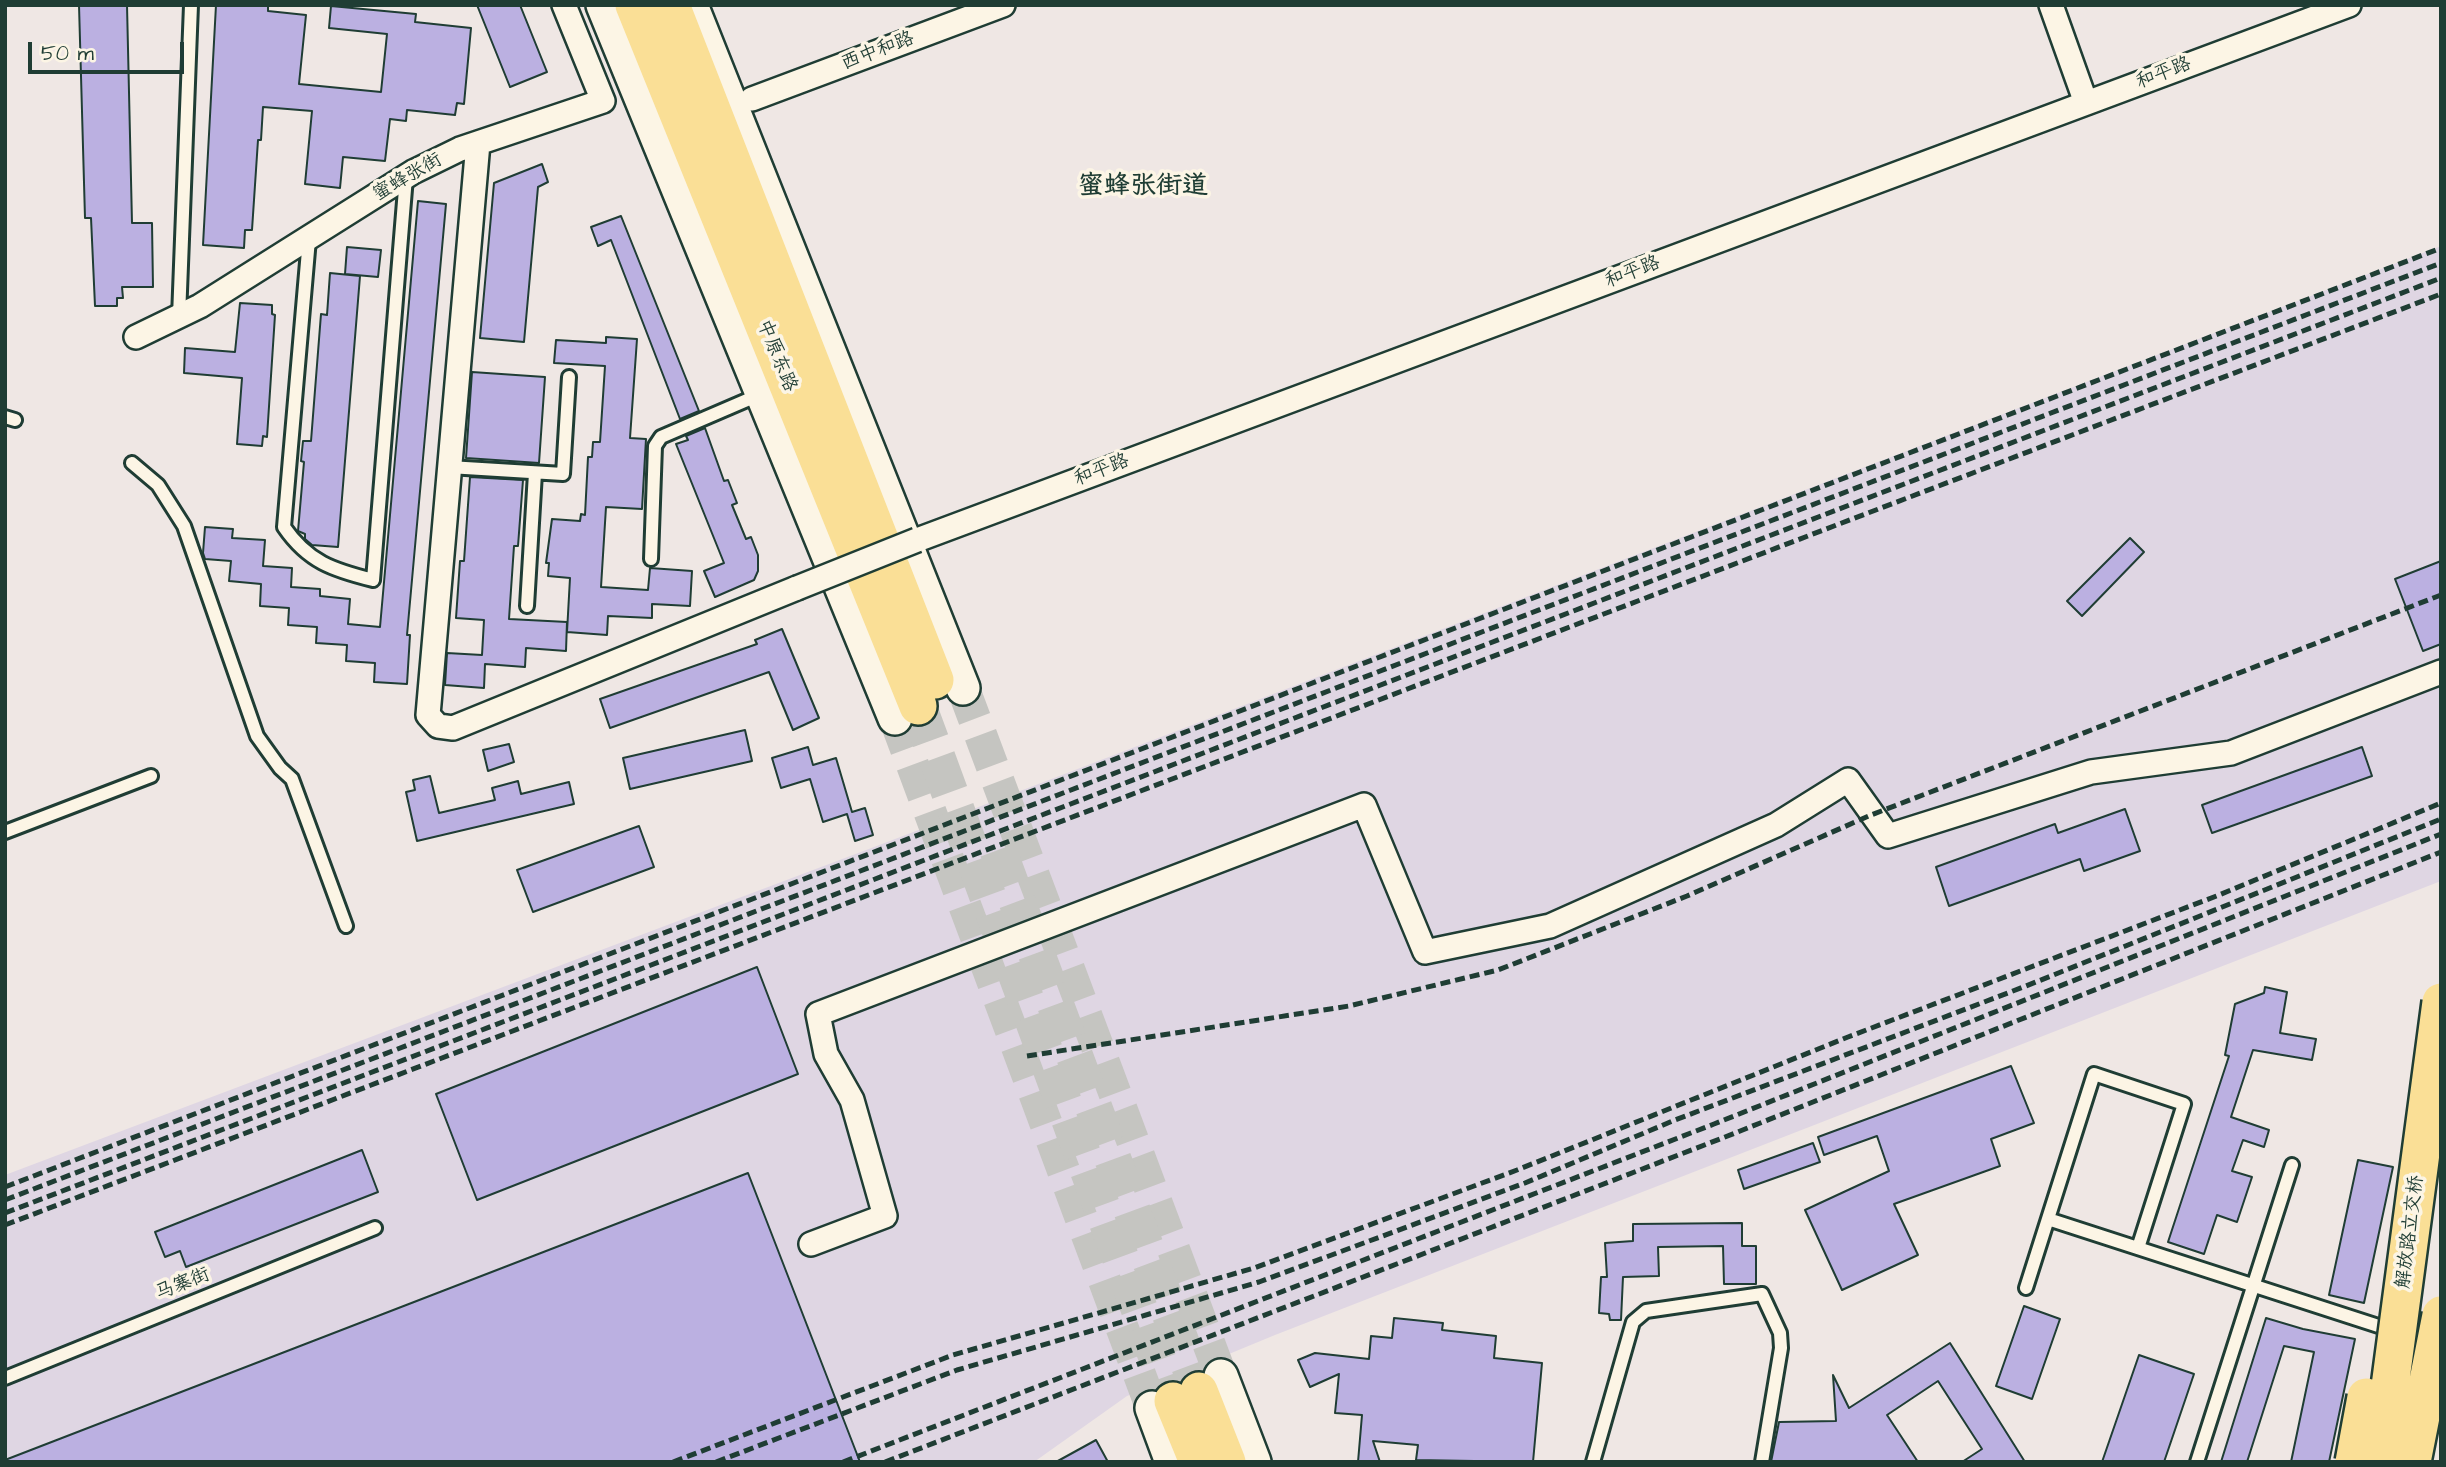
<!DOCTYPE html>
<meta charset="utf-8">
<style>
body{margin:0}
#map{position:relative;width:2446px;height:1467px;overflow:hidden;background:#efe7e4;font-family:"Architects Daughter",sans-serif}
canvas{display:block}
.frame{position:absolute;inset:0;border:7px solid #1f3d34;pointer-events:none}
.scale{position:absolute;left:28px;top:42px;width:156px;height:32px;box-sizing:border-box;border:4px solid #1f3d34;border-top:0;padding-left:9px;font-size:21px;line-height:24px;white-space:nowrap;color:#1f3d34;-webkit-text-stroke:5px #fcf5e5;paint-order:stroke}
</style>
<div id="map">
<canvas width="2446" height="1467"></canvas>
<div class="frame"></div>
<div class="scale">50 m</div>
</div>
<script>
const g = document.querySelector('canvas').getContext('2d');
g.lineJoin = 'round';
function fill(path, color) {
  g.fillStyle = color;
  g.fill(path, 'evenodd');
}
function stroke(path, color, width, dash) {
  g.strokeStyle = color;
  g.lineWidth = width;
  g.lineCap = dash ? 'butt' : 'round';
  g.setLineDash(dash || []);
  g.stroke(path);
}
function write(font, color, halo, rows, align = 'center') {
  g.font = font + ' "Architects Daughter","LXGW WenKai TC",sans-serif';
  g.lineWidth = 7;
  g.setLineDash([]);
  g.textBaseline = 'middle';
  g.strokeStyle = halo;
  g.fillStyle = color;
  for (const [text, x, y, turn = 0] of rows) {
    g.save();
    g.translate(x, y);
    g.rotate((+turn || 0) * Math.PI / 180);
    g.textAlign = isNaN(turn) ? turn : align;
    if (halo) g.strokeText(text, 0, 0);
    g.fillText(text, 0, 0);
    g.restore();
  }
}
fill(new Path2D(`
 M 2441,246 L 2441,881 L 1275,1335 L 1127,1396 L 1034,1462 L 5,1462 L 5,1175 L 882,844 Z`), '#dfd6e3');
const building = new Path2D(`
 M 79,5 L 127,5 L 132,223 L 152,223 L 153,287 L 122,287 L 123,298 L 117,298 L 117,306 L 95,306 L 91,218 L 85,218 Z
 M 216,5 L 268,6 L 268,11 L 306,15 L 299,84 L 381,92 L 387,34 L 329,28 L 331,6 L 416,14 L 415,22 L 471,28 L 464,104 L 457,103 L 455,115 L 407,110 L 406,121 L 390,119 L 385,161 L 343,157 L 340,188 L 305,184 L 312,111 L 263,107 L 261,140 L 258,140 L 252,230 L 245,230 L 244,248 L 203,245 Z
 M 477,5 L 520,5 L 547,72 L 510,87 Z
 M 542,164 L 548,182 L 538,187 L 524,342 L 480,338 L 494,183 Z
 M 418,201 L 446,204 L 407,635 L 410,635 L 407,684 L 374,682 L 375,663 L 346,661 L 347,645 L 316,643 L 317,627 L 288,625 L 289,608 L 260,606 L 261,584 L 229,581 L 231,561 L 205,559 L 203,553 L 205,527 L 233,529 L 232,538 L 265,540 L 263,566 L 292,568 L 291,587 L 320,589 L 320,596 L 350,599 L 348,624 L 380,627 Z
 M 621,216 L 699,411 L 680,419 L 611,240 L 598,246 L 591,227 Z
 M 347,247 L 381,250 L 378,277 L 345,274 Z
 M 330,273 L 360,276 L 338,547 L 312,545 L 305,539 L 305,534 L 298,531 L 304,462 L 301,461 L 303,441 L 311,441 L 321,314 L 327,315 Z
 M 240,303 L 272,305 L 272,314 L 275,315 L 267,437 L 263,436 L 262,446 L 237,444 L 242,378 L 184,373 L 185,348 L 235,352 Z
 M 606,337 L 637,339 L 630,438 L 646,439 L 642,509 L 606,507 L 601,587 L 648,590 L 650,568 L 692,571 L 690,606 L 652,604 L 652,618 L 608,616 L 607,635 L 567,632 L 570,578 L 548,576 L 549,563 L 546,563 L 552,519 L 580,521 L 581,514 L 585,515 L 588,457 L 592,457 L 593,442 L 600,442 L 605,366 L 554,363 L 556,340 L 606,343 Z
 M 472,372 L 545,377 L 539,463 L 466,458 Z
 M 705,428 L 724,481 L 728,480 L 737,503 L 732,505 L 746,539 L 751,537 L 758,555 L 758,571 L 754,580 L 715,597 L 704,571 L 724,563 L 676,444 L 688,440 L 686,436 Z
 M 470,477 L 523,480 L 518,546 L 514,546 L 509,619 L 567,622 L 566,651 L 526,648 L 525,667 L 485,664 L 484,688 L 445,685 L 447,653 L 482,655 L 484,620 L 456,618 L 460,561 L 464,561 Z
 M 2130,538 L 2144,552 L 2082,616 L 2067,601 Z
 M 2441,561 L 2441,644 L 2423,651 L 2395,579 Z
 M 782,629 L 819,718 L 793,730 L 769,672 L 610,728 L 600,699 L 757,644 L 755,640 Z
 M 745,730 L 752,761 L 630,789 L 623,758 Z
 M 509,744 L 514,762 L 488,771 L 483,750 Z
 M 808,747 L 813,765 L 836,758 L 852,812 L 865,808 L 873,835 L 855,841 L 847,814 L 823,822 L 810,779 L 781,788 L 772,758 Z
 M 2362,747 L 2372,776 L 2212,833 L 2202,805 Z
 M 430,776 L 439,813 L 495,800 L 492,788 L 518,781 L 521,794 L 569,782 L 574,804 L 417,841 L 406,792 L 415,790 L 413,780 Z
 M 2125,809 L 2140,851 L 2084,871 L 2080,859 L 1949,906 L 1936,867 L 2055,824 L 2058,833 Z
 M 639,826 L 654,867 L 533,912 L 517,870 Z
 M 757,967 L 798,1074 L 477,1200 L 436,1094 Z
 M 2265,987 L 2287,992 L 2280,1033 L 2316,1039 L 2312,1060 L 2253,1050 L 2231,1117 L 2269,1130 L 2264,1147 L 2243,1140 L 2232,1171 L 2252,1177 L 2237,1222 L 2217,1215 L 2204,1254 L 2168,1242 L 2229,1056 L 2225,1055 L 2235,1004 L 2264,993 Z
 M 2011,1066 L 2034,1123 L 1991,1139 L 2000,1166 L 1894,1204 L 1918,1255 L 1842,1290 L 1805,1210 L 1889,1171 L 1877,1136 L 1824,1155 L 1818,1137 Z
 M 1813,1143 L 1820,1162 L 1744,1189 L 1738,1170 Z
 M 362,1150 L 378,1192 L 186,1267 L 180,1251 L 165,1257 L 155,1232 Z
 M 2358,1160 L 2393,1167 L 2364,1303 L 2329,1295 Z
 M 748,1173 L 860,1462 L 5,1462 L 5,1460 Z
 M 1742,1223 L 1742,1246 L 1756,1246 L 1756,1284 L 1724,1284 L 1723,1246 L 1658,1247 L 1659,1276 L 1623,1277 L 1621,1320 L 1610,1320 L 1609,1314 L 1599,1313 L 1601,1277 L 1607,1277 L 1605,1243 L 1633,1241 L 1633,1224 Z
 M 2024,1306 L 2060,1319 L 2032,1399 L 1996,1386 Z
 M 1394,1318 L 1443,1323 L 1442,1330 L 1496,1336 L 1494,1358 L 1542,1363 L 1533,1462 L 1416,1460 L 1418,1445 L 1373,1441 L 1380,1462 L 1358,1462 L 1362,1415 L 1335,1413 L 1339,1374 L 1310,1387 L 1298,1360 L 1315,1353 L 1369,1359 L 1371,1336 L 1392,1338 Z
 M 2266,1318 L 2303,1329 L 2355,1339 L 2329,1462 L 2291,1462 L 2314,1352 L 2284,1346 L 2247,1462 L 2221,1462 Z
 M 1950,1343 L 2025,1462 L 1962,1462 L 1982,1449 L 1938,1381 L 1887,1415 L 1918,1462 L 1771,1462 L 1779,1422 L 1836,1421 L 1833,1375 L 1849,1408 Z
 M 2139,1355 L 2194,1374 L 2164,1462 L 2102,1462 Z
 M 1096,1440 L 1108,1462 L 1056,1462 Z`);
fill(building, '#bbb0e1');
stroke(building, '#1f3d34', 2);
stroke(new Path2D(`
 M 963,688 L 1221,1376
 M 895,718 L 1152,1408`), '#c5c5c1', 33, [33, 17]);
stroke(new Path2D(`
 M 918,706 L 1173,1401
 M 998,850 L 1199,1391`), '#c5c5c1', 37, [37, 18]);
const lane = new Path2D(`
 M 309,239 L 284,527 C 308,562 333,570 373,580 L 406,177
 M 179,317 L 191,5
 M 5,417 L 15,420
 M 132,463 L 158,485 L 184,526 L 257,736 L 280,768 L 292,779 L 346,926
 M 449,467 L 563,474 L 569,377
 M 651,559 L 655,446 L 661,437 L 761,394
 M 527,606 L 535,473
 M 5,832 L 151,776
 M 2048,1219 L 2434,1344
 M 2026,1288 L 2094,1074 L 2184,1104 L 2138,1248
 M 5,1378 L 375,1228
 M 1593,1462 L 1633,1322 L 1646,1311 L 1762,1294 L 1780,1333 L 1781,1348 L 1762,1462
 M 2197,1462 L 2292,1165`);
const street = new Path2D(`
 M 2051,5 L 2086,103
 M 752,99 L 1003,5
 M 478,143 L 428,715 L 438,726 L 453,728 L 797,588
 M 136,337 L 200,306 L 413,172 L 460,149 L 603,101 L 564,5
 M 917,540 L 2349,5
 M 811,1244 L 885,1216 L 852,1100 L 826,1054 L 818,1014 L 1364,805 L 1425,952 L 1550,926 L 1776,825 L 1848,780 L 1888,836 L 2091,772 L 2231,753 L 2441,672`);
const secondary = new Path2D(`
 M 603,5 L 895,718
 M 691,5 L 963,688
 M 1221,1376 L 1254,1462
 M 1152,1408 L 1172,1462`);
const primary = new Path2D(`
 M 634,5 L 918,706
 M 671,5 L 935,680
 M 1199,1391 L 1227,1462
 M 1173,1401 L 1198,1462`);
stroke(lane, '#1f3d34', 18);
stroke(street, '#1f3d34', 28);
stroke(secondary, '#1f3d34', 38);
stroke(primary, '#1f3d34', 42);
stroke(lane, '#fcf5e5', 12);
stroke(street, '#fcf5e5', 23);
stroke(secondary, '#fcf5e5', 33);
stroke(primary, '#fadf96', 37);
stroke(new Path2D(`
 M 1027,1056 L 1349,1006 L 1498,970 L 1687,896 L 1871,815 L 2441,595
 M 5,1187 L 2441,248
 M 5,1200 L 2441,263
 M 5,1213 L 2441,278
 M 5,1225 L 2441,294
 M 673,1462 L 953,1355 L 1254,1268 L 1517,1170 L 1848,1037 L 2219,895 L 2441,803
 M 716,1462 L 957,1370 L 1259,1282 L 1525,1183 L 1675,1120 L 2026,986 L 2441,819
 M 843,1462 L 1714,1124 L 2441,834
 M 885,1462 L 1725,1137 L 2441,852`), '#1f3d34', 5, [10, 5]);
const streetBridge = new Path2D(`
 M 797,588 L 917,540`);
const primaryBridge = new Path2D(`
 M 2354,1462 L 2366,1397
 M 2380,1462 L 2441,1002
 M 2412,1462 L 2441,1315`);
stroke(streetBridge, '#1f3d34', 28, []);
stroke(primaryBridge, '#1f3d34', 42, []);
stroke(streetBridge, '#fcf5e5', 23);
stroke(primaryBridge, '#fadf96', 37);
write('19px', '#1f3d34', '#fcf5e5', [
 ["西中和路",878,52,-21],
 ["和平路",2164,74,-21],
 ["蜜蜂张街",408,178,-30],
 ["和平路",1633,273,-21],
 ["中原东路",776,356,68],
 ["和平路",1102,471,-21],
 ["解放路立交桥",2411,1232,-83],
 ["马寨街",183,1285,-22]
]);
write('bold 26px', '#1f3d34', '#fcf5e5', [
 ["蜜蜂张街道",1143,188]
]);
</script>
